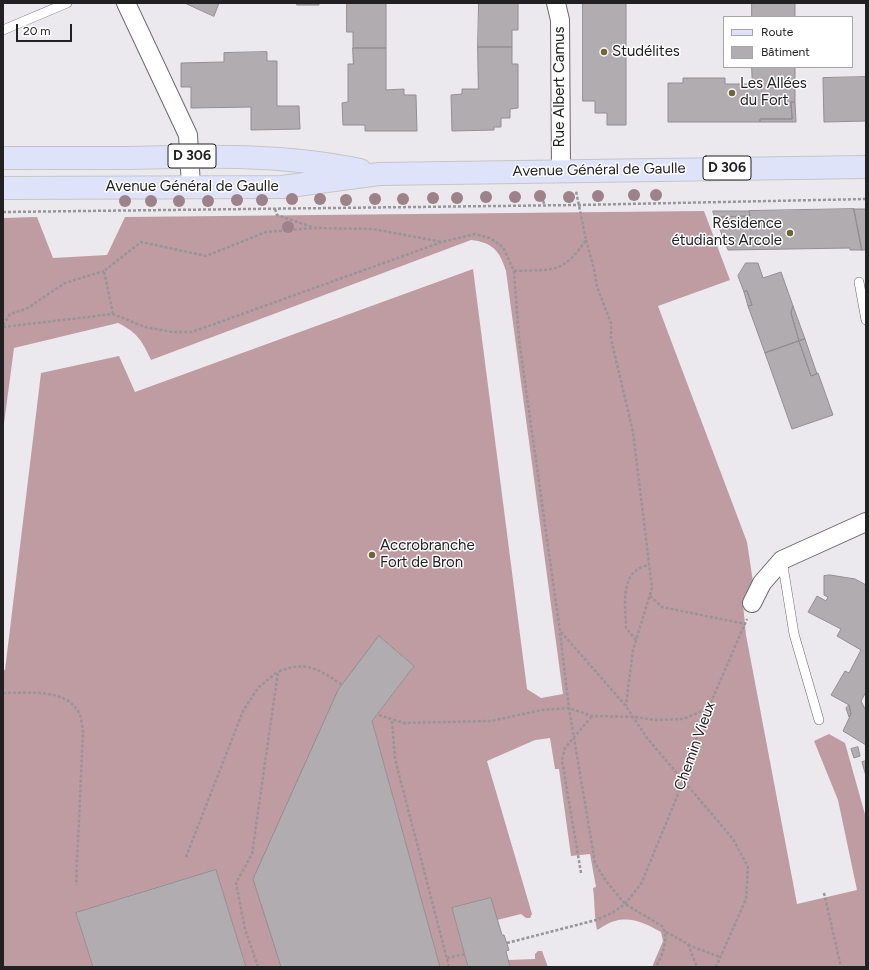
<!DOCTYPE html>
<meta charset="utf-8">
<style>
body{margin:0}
#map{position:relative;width:869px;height:970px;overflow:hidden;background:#ebe9ed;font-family:Figtree,sans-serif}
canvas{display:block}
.frame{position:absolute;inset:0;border:4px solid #222122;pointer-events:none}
.legend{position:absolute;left:723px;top:16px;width:130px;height:52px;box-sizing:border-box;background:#fff;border:1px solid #a7a6a7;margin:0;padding:5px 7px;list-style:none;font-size:12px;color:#222122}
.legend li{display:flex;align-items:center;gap:8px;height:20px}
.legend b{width:20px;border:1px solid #a7a6a7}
.scale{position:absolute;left:16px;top:24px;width:56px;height:18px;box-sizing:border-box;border:2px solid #222122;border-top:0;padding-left:5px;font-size:12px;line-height:14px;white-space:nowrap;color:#222122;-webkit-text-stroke:3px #fff;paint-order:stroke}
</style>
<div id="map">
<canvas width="869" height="970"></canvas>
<div class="frame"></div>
<ul class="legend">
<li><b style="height:5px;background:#dee3fa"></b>Route</li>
<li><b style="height:11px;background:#b0acaf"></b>Bâtiment</li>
</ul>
<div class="scale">20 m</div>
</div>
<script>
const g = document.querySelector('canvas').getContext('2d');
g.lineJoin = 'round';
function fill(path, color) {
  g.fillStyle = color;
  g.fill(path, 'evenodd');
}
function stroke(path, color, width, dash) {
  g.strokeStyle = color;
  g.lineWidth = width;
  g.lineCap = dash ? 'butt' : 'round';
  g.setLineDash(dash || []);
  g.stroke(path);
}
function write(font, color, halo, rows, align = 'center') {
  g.font = font + ' Figtree,sans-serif';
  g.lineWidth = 3;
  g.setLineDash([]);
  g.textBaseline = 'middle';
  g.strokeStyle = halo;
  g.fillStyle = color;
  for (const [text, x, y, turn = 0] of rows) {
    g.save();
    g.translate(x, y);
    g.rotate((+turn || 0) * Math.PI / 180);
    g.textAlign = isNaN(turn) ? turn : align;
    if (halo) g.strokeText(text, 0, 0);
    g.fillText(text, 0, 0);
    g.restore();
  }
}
fill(new Path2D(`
 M 704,211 L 730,280 L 658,306 L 747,542 L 753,582 L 743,604 L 746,635 L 797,904 L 857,890 L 838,800 L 814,741 L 829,734 L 845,743 L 866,818 L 866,967 L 652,967 L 663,941 L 661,932 C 647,924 631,916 615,921 C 609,922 603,927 597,930 C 594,915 595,903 593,888 L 596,887 L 590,854 L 571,856 L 559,769 L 555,769 L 550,738 L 535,740 L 487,761 L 532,914 L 530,918 L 526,918 L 521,914 L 497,920 L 491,898 L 452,908 L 468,967 L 440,967 L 372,721 L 414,666 L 379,636 L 281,967 L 246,967 L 216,870 L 76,913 L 93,967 L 3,967 L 3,670 L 5,670 L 41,373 L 119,356 L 135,392 L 473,269 L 527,689 L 541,698 L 563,694 L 506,271 C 500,251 492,242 471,240 L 151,360 C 142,341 138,333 118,323 L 14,348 L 3,431 L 3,218 L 37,217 L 53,258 L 107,255 L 125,217 Z
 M 538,951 L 542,951 L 548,967 L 510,967 L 508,960 L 535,959 L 535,954 Z`), '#bf9ca2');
const building = new Path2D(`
 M 185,3 L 219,3 L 214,16 Z
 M 297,3 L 319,3 L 319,5 L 297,5 Z
 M 347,3 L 386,3 L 386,48 L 353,48 L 353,32 L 347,32 Z
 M 479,3 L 518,3 L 518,30 L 512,30 L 512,47 L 478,47 Z
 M 583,3 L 626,3 L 626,125 L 607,125 L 607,113 L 595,113 L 595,101 L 583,101 Z
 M 752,3 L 795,3 L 795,17 L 752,17 Z
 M 478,47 L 512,47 L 512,64 L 518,64 L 518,108 L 510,109 L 510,118 L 501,118 L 501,127 L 494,127 L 494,130 L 452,131 L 451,95 L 462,94 L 462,89 L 478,89 Z
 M 353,48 L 386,48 L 386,90 L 404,89 L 404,95 L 416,95 L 417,131 L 365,131 L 365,125 L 343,125 L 342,103 L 348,102 L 348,64 L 353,64 Z
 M 267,52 L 267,61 L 277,61 L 277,106 L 299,106 L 300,129 L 251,130 L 251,107 L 191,108 L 191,87 L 181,87 L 181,63 L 224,62 L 224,53 Z
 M 752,67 L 795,67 L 795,102 L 791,102 L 792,119 L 760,119 L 760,122 L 668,122 L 668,83 L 683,83 L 683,78 L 725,78 L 725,84 L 752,84 Z
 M 866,77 L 866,121 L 824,122 L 823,78 Z
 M 791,102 L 795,102 L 796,122 L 760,122 L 760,119 L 792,119 Z
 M 854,209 L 866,209 L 866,250 L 862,250 Z
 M 854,209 L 862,250 L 850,250 L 850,248 L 728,250 L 715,217 L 750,216 L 749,211 Z
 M 713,211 L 749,211 L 750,216 L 715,217 Z
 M 746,263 L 758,263 L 763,278 L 781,272 L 793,306 L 791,313 L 799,341 L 765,353 L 748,306 L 752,305 L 747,291 L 744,292 L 738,276 Z
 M 747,291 L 752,305 L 748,306 L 744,292 Z
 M 793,306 L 805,339 L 799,341 L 791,313 Z
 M 805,339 L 817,374 L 811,376 L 799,341 Z
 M 799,341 L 811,376 L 818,373 L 833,415 L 792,429 L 765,353 Z
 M 830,575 L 855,579 L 866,585 L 866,692 L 861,701 L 866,711 L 866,745 L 843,731 L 851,714 L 849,705 L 831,695 L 845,671 L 849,673 L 861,650 L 837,636 L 841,629 L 808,612 L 817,596 L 826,601 L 828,597 L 824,595 L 824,576 Z
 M 379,636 L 414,666 L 372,721 L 440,967 L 281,967 L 253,879 L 338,690 Z
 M 849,705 L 851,714 L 849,717 L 846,708 Z
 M 858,747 L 860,756 L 854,758 L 851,749 Z
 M 866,761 L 866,776 L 862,762 Z
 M 216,870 L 246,967 L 93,967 L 76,913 Z
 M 491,898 L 502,935 L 504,935 L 509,950 L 506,951 L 510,967 L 468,967 L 452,908 Z`);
fill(building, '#b0acaf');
stroke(building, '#928e91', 1);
const lane = new Path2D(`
 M 3,30 L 67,3
 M 859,282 L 866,320
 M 782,560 L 794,634 L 819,720`);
const street = new Path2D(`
 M 126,3 L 188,135 L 191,186
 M 556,3 L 560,20 L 561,171
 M 752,603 L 762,583 L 782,560 L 866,522`);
const primary = new Path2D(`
 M 3,158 C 44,158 86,158 127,158 C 207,156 282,154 360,170
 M 3,188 L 282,187 L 379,174 L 866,167`);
stroke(lane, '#6b696d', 10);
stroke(street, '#6b696d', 20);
stroke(primary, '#c6c5c6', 24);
stroke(new Path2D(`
 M 542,191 L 544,205
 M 275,209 L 277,215 L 312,227
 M 3,212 L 578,205 L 866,199
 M 586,240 L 594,269 L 597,287 L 611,323 L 611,339 L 633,432 L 652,588 L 633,650 L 626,706
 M 514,271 C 553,269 562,275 586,240 L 576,191
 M 113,314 L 104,271 L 141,242 L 206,256 L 266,232 L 315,228 L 373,229 L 442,242
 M 3,325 L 10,314 L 26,309 L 65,283 L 104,271
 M 3,327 L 113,314 L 145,327 L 172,332 L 192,332 L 442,242 L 475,234 L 490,238 L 503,247 L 514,271 L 519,339 L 560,632 L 569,708 L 595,863 L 606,881 L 625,904 L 662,926 C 670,938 662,955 656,967
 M 650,596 L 662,607 L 745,624
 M 561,632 L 626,706 L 647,738 L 733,839 L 748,867 L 746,899 L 716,967
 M 636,640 L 626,628 C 626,611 620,580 638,569 C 641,567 646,566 650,564
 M 3,693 C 26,693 64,688 78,711 C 82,717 82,726 83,732 L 76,885
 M 379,715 L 404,723 L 491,721 L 542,710 L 569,708 L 592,716 L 635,717 L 656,720 L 683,719 L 707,709
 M 392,721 L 395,759 L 449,967
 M 186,857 L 243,711 L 258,688 L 277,672
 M 581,873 L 562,760 L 565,748 L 592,716
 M 824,893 L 841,967
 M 666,932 L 688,944 L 697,967
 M 507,943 L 596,920 L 612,913 L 625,904 L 641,884 L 681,787 L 688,761 L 708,709 L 747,619
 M 688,945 L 720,957
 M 447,958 L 465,954
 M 258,967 L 245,929 L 236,883 L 252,854 L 278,672 C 306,660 318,669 341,684`), '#969598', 2.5, [3, 2]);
stroke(lane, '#fff', 9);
stroke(street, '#fff', 18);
stroke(primary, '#dee3fa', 22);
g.fillStyle = '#9d8289';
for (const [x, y] of [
 [634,195],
 [656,195],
 [540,196],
 [598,196],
 [486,197],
 [515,197],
 [569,197],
 [433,198],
 [457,198],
 [292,199],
 [320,199],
 [375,199],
 [403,199],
 [237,200],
 [262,200],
 [346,200],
 [125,201],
 [151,201],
 [179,201],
 [208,201],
 [288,227]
]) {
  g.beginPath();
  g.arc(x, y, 6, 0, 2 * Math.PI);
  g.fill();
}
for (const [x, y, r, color] of [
 [604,52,4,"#716633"],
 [732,93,4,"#716633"],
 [790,233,4,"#716633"],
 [372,555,4,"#716633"]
]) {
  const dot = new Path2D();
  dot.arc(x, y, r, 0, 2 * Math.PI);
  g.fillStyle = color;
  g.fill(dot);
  stroke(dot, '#fff', 1.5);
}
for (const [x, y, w] of [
 [192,156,48],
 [727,168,48]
]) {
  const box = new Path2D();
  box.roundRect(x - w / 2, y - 12, w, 24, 3);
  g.fillStyle = '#fff';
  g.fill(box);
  stroke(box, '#222122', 1);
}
write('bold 14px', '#222122', null, [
 ["D 306",192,156],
 ["D 306",727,168]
]);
write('15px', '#222122', '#fff', [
 ["Studélites",612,52],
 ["Les Allées",740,84],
 ["du Fort",740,101],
 ["Résidence",782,224,"right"],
 ["étudiants Arcole",782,241,"right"],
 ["Accrobranche",380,546],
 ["Fort de Bron",380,563]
], 'left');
write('15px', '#222122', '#fff', [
 ["Rue Albert Camus",560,87,-90],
 ["Avenue Général de Gaulle",599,170,-1],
 ["Avenue Général de Gaulle",192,187],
 ["Chemin Vieux",695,746,-70]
]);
</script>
